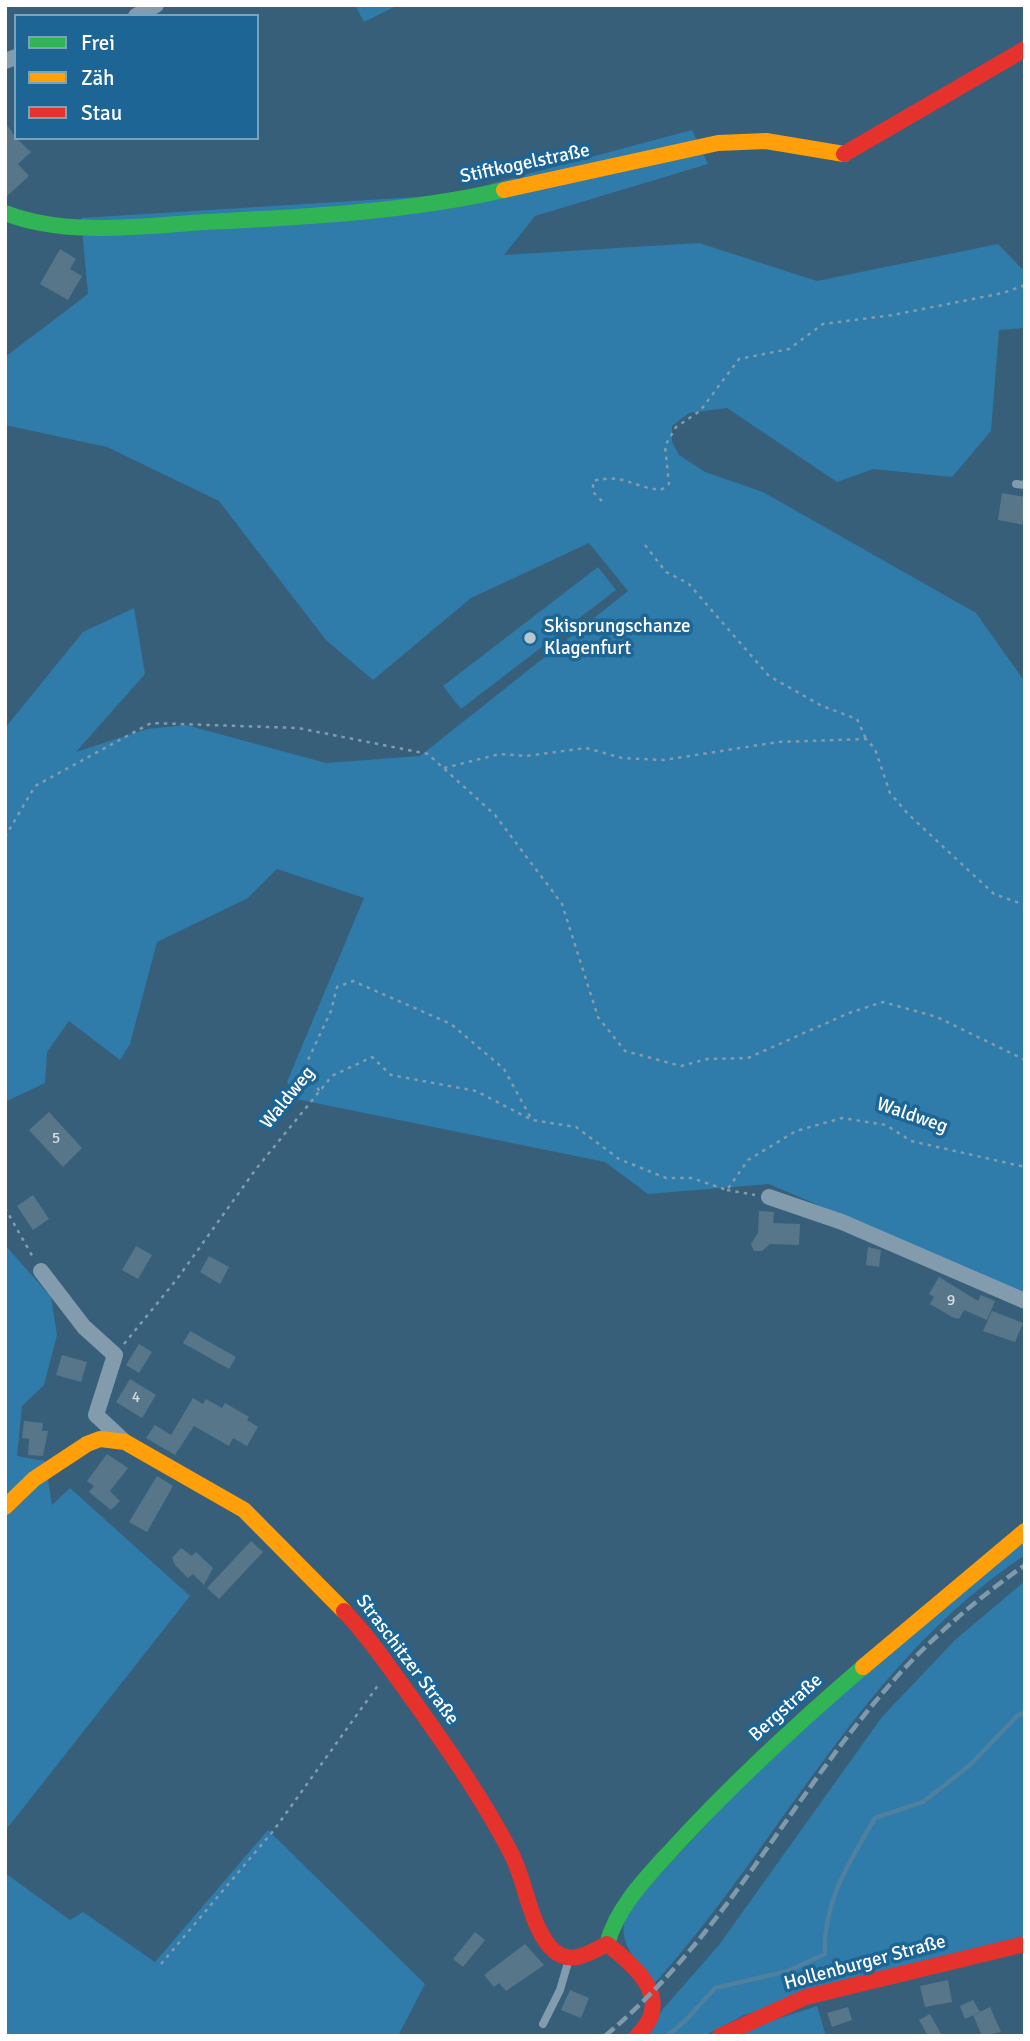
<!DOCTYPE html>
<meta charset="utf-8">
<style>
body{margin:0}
#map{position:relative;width:1030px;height:2041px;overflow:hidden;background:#385f7a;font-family:Signika,sans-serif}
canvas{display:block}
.frame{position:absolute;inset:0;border:7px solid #fff;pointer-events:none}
.legend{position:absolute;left:14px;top:14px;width:245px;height:126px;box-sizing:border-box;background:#1d6595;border:2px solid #77a3bf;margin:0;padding:9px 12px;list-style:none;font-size:21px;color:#fff}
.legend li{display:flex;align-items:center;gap:14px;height:35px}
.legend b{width:35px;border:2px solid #77a3bf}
</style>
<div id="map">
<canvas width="1030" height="2041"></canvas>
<div class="frame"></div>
<ul class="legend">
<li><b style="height:9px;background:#30b455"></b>Frei</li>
<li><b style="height:9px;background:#ff9f0a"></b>Zäh</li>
<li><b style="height:9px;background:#e5322d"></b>Stau</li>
</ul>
</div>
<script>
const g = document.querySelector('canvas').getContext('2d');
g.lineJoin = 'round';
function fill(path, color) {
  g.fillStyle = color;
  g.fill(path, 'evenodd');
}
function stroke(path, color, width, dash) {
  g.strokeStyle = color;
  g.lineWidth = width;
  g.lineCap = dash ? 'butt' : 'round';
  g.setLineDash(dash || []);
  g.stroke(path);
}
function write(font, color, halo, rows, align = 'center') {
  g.font = font + ' Signika,sans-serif';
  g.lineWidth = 7;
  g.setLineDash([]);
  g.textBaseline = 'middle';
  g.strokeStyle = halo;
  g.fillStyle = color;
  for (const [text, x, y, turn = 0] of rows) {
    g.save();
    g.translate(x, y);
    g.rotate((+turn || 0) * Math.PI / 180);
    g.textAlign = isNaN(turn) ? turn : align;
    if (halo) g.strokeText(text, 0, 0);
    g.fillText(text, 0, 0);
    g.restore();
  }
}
fill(new Path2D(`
 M 355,5 L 398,5 L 364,22 Z
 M 692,130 L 708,164 L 535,216 L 504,255 L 699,243 L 817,281 L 998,244 L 1025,272 L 1025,328 L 999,330 L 991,431 L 952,477 L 873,469 L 837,482 L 727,408 L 689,413 L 672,426 L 672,442 L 679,455 L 705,472 L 763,492 L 976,613 L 1025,682 L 1025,1294 L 769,1184 L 648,1194 L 605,1162 L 296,1099 L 287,1082 L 364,898 L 277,869 L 248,898 L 157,942 L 130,1044 L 120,1060 L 69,1021 L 47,1052 L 45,1083 L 5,1102 L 5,728 L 83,632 L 134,608 L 145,674 L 76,752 L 147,729 L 186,725 L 326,763 L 420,756 L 628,591 L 589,543 L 471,598 L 373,680 L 326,640 L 219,501 L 107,447 L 5,425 L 5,357 L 88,294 L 81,218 L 449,195 Z
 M 598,567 L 616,590 L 461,709 L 443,686 Z
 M 5,1245 L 51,1297 L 57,1335 L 44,1385 L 22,1406 L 17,1456 L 45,1461 L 52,1505 L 70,1488 L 190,1596 L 5,1831 Z
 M 1025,1537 L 1025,1555 C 861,1664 782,1842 654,1984 C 635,1957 614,1942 628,1909 L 776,1750 Z
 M 1025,1581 L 1025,1936 L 744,2015 L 704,2036 L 647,2036 L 663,2009 L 719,1945 L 882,1717 L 955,1640 Z
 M 268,1830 L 425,1984 L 398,2036 L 5,2036 L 5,1873 L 70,1920 L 83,1912 L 155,1962 Z
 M 817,2006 L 826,2036 L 733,2036 L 743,2030 Z`), '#2f7baa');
stroke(new Path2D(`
 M 667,2036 L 685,2021 L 715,1988 L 788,1971 L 825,1954 C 823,1902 849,1862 875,1818 L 923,1802 L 969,1766 L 1017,1716 L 1025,1712`), '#4f809f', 4.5);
fill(new Path2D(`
 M 5,122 L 16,138 L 31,152 L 18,164 L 29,176 L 5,198 Z
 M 60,249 L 76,259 L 70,269 L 82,276 L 68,300 L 40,284 Z
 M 1002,493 L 1025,497 L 1025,525 L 998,520 Z
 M 49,1112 L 82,1148 L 63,1167 L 29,1130 Z
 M 33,1195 L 49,1219 L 33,1230 L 17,1206 Z
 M 759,1211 L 774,1212 L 773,1223 L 800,1224 L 799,1245 L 770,1244 L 762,1251 L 754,1251 L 751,1244 L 758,1233 Z
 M 136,1246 L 152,1255 L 138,1279 L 122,1270 Z
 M 868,1247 L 881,1250 L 879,1267 L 866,1265 Z
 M 209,1256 L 229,1267 L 220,1284 L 200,1272 Z
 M 939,1277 L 978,1301 L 981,1295 L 995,1301 L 987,1320 L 964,1310 L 959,1319 L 952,1317 L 930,1304 L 934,1297 L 929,1294 Z
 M 992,1311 L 1023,1323 L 1015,1342 L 983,1331 Z
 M 190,1331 L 236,1357 L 229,1369 L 183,1343 Z
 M 139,1344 L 152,1352 L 139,1373 L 126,1365 Z
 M 62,1355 L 87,1362 L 81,1382 L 56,1375 Z
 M 130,1379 L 156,1395 L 142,1418 L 116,1402 Z
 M 193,1398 L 203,1404 L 206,1399 L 222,1408 L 225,1403 L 249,1417 L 247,1420 L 258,1427 L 247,1446 L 233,1438 L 229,1446 L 194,1426 L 175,1455 L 146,1438 L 155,1425 L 171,1435 Z
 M 24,1421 L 43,1423 L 42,1431 L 48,1431 L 43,1456 L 28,1455 L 29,1439 L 22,1438 Z
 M 107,1454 L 128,1468 L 110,1491 L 120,1501 L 111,1510 L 89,1492 L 94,1486 L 87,1481 Z
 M 157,1476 L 173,1486 L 147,1532 L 129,1522 Z
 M 251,1541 L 263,1552 L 219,1599 L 207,1588 Z
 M 181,1548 L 192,1556 L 196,1552 L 213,1568 L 204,1585 L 193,1574 L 188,1578 L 175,1565 L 172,1558 Z
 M 475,1932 L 485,1940 L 463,1967 L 453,1959 Z
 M 525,1944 L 544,1965 L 506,1991 L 499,1983 L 494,1987 L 484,1975 Z
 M 948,1980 L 952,2002 L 925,2007 L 920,1986 Z
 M 570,1990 L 589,1998 L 581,2018 L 561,2010 Z
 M 973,2000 L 980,2012 L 965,2019 L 960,2006 Z
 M 848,2007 L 852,2020 L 832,2027 L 827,2013 Z
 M 990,2007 L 1001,2032 L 982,2036 L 973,2015 Z
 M 930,2014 L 942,2036 L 928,2036 L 919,2020 Z`), '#57768a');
stroke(new Path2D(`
 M 602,501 L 593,492 L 593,481 C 624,473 631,487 661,490 L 669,484 L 665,446 L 676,427 L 700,411 L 739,359 L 789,349 L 823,324 L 893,315 L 1003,293 L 1025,285
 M 645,545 L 666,572 L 688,583 L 769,676 L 822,706 L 857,719 L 866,739
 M 444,768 L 500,754 L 526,756 L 586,748 L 622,758 L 664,760 L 778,742 L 866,739 L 875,749 L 890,793 L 908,814 L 994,894 L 1025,905
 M 5,837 L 35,786 L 151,723 L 298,728 L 428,754 L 495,815 L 562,904 L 598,1017 L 625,1051 L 681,1066 L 707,1059 L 748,1058 L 849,1013 L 883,1002 L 937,1017 L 1025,1060
 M 319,1091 L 307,1062 L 331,1011 L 337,987 L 353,981 L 451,1024 L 504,1069 L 532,1120
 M 727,1190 L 755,1195
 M 5,1208 L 34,1259
 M 124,1344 L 177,1279 L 256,1169 L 332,1076 L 372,1057 L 391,1075 L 476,1091 L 532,1120 L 576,1127 L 619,1159 L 666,1178 L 692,1178 L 727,1190 L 748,1160 L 796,1131 L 842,1118 L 886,1125 L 911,1141 L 1025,1167
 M 161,1964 L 274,1830 L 379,1684`), '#829bad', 2.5, [3.5, 5]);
stroke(new Path2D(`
 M 1016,484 L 1025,485
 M 543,2024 L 560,1990 L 569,1959`), '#829bad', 8);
stroke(new Path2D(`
 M 136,16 L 156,5
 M 5,61 L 16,57
 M 769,1197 L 842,1222 L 1025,1301
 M 41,1271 L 84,1327 L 115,1355 L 96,1415 L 125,1442`), '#829bad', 16);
stroke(new Path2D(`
 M 5,213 C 67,237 141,226 206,222 C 305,217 407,212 504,190
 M 607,1944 C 618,1904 650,1874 677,1844 C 735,1781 798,1723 863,1667`), '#30b455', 16);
stroke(new Path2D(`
 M 504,190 L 718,143 L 766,141 L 844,154
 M 5,1507 L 34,1479 L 87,1444 L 100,1439 L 125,1442 L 244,1510 L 344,1611
 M 863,1667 L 1025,1531`), '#ff9f0a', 16);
stroke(new Path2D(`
 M 844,154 L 1025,49
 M 344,1611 C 370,1638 391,1670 413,1700 C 448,1749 483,1799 511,1853 C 526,1882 529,1922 550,1947 C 568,1967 588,1954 607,1944 C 638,1968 674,2000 637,2036
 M 720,2036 L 806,1997 L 1025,1944`), '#e5322d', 16);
stroke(new Path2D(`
 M 605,2036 C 727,1934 790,1797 893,1681 C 931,1638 978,1598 1025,1565`), '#809aab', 4.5, [12, 5]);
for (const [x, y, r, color] of [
 [530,638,7,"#b9c7d0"]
]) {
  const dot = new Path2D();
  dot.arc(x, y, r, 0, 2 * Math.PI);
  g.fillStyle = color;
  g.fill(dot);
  stroke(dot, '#1d6595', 2.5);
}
write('16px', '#d5dde2', null, [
 ["5",56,1139],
 ["9",951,1301],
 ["4",136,1398]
]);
write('19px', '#fff', '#1d6595', [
 ["Stiftkogelstraße",525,164,-12],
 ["Waldweg",288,1098,-51],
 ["Waldweg",912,1116,19],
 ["Straschitzer Straße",407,1660,53],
 ["Bergstraße",786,1708,-42],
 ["Hollenburger Straße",865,1963,-15]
]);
write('19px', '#fff', '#1d6595', [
 ["Skisprungschanze",544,627],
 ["Klagenfurt",544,649]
], 'left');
</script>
